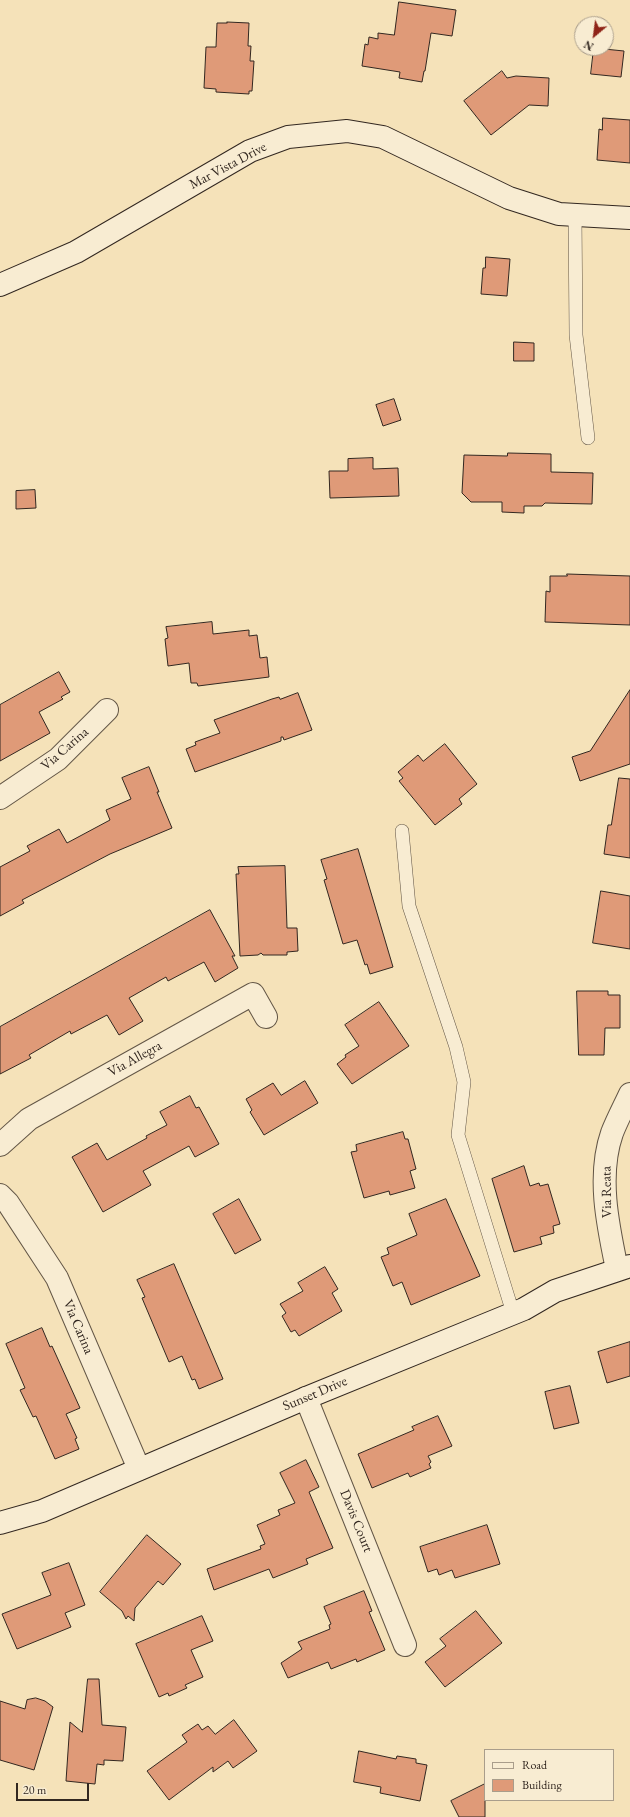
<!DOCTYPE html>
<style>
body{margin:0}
#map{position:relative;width:630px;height:1817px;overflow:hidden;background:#f5e2b9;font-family:"EB Garamond",serif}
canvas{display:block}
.legend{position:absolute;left:484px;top:1749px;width:130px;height:52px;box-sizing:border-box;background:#f8ecd2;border:1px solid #a99d8b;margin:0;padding:5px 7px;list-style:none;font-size:12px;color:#322720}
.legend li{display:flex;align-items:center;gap:8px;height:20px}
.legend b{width:20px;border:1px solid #a99d8b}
.north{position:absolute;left:574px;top:16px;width:40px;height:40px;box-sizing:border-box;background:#f8ecd2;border:1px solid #a99d8b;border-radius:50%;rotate:209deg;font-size:11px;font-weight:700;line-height:16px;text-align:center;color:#322720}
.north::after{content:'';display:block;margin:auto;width:14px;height:18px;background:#8f2418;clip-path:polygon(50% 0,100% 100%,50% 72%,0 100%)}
.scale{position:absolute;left:16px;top:1783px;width:73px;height:18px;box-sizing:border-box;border:2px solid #322720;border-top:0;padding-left:5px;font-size:12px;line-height:14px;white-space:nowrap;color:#322720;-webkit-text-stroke:3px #f8ecd2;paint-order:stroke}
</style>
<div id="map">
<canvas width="630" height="1817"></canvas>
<ul class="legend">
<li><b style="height:5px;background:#f8ecd2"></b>Road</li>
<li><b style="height:11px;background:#df9a78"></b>Building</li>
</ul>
<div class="north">N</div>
<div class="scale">20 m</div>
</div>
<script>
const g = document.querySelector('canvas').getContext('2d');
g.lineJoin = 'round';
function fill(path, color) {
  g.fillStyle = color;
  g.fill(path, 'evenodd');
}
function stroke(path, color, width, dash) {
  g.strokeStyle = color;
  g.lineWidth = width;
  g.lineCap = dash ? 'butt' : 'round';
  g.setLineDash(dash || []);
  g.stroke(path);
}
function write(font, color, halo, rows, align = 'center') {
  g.font = font + ' "EB Garamond",serif';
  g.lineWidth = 4;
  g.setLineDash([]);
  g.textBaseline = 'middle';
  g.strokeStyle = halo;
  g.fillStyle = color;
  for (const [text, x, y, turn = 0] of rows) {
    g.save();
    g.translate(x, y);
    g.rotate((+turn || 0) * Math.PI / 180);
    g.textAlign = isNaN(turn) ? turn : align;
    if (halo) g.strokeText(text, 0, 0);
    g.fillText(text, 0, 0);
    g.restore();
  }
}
const building = new Path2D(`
 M 399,2 L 456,10 L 452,36 L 431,33 L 425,71 L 424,71 L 422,82 L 399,78 L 400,72 L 362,66 L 365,44 L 368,45 L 369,37 L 378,39 L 378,33 L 394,35 Z
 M 227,22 L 249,23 L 248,46 L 251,46 L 250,61 L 254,61 L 252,91 L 249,91 L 249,94 L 216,92 L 216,89 L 204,88 L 206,47 L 216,47 L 217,23 L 227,23 Z
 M 594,48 L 624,51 L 621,77 L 591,74 Z
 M 502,71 L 507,78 L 516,76 L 549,78 L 548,106 L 529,105 L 491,135 L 464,101 Z
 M 603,118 L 630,120 L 630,163 L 597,160 L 599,129 L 602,130 Z
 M 486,257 L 510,259 L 507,296 L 481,294 L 483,268 L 485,268 Z
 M 514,342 L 534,343 L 534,361 L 514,361 Z
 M 394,399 L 401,420 L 383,426 L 376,405 Z
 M 508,453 L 551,454 L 551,472 L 593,473 L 592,504 L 545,503 L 542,506 L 524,506 L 524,513 L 502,512 L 502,502 L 471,502 L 462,493 L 464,455 L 507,456 Z
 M 373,458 L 373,469 L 398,468 L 399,496 L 330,498 L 329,471 L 348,471 L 348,459 Z
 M 35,490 L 36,508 L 16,509 L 16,491 Z
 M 567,574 L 630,576 L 630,625 L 545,622 L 546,591 L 550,592 L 550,576 L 567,576 Z
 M 212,622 L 213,634 L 249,630 L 249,636 L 257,635 L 260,658 L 267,657 L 269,677 L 198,686 L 197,683 L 191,683 L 189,663 L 168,666 L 165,639 L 168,638 L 166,627 Z
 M 59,672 L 70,692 L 61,697 L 63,699 L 39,712 L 50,733 L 0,761 L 0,705 Z
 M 630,690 L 630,764 L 580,781 L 572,757 L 590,751 Z
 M 298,693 L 312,730 L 284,740 L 283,737 L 281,737 L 281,741 L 195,772 L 186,749 L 196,745 L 195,742 L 220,733 L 214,720 L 272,699 L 279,697 L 280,699 Z
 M 445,744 L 477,784 L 459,799 L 462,804 L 435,825 L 399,781 L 403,778 L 398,772 L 418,755 L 423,761 Z
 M 149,767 L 159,792 L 157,792 L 172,828 L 110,854 L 22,900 L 24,903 L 0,916 L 0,867 L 30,851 L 27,846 L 59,829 L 67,843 L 110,820 L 106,810 L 131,799 L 122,778 Z
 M 619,778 L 630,779 L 630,858 L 604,854 L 608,825 L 611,825 Z
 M 358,849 L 393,967 L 370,974 L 367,964 L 365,965 L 357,940 L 343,944 L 324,880 L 327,879 L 321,860 Z
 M 285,866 L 287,928 L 297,928 L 298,951 L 287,952 L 287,955 L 263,955 L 261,953 L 258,955 L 240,956 L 236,874 L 239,874 L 238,867 Z
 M 601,891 L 630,896 L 630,949 L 593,943 Z
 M 210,910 L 235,956 L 232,956 L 238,968 L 215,982 L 204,962 L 168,981 L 166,977 L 129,998 L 143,1021 L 119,1035 L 107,1015 L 71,1034 L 70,1031 L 29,1055 L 31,1058 L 0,1074 L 0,1027 Z
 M 577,991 L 608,991 L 608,995 L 620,995 L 620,1028 L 605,1028 L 604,1055 L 579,1055 Z
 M 379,1002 L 409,1046 L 352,1084 L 337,1064 L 346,1057 L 345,1055 L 359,1046 L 345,1025 Z
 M 305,1081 L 318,1103 L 264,1135 L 250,1112 L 252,1110 L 246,1099 L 273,1083 L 281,1095 Z
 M 190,1096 L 196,1108 L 199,1107 L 219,1144 L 195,1157 L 189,1146 L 143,1171 L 151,1185 L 103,1212 L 72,1157 L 97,1143 L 107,1160 L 147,1138 L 146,1136 L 167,1125 L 160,1112 Z
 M 403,1132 L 405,1139 L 408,1139 L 416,1169 L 410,1171 L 415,1188 L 390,1195 L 389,1191 L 364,1198 L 351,1152 L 357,1151 L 356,1145 Z
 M 524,1166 L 530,1186 L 539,1183 L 540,1186 L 548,1184 L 560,1224 L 553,1226 L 554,1233 L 540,1237 L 542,1244 L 514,1252 L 492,1179 Z
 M 239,1199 L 261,1240 L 235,1254 L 213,1214 Z
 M 446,1199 L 480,1276 L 411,1305 L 402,1282 L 393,1286 L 381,1257 L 389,1254 L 387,1248 L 417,1235 L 409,1214 Z
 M 174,1264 L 223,1379 L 199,1389 L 195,1379 L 192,1380 L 182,1356 L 169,1362 L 142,1298 L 145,1297 L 137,1280 Z
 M 325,1267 L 338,1289 L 332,1293 L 342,1311 L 299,1336 L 295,1330 L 291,1332 L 282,1316 L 286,1313 L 280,1304 L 303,1291 L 298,1283 Z
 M 42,1328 L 50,1347 L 52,1346 L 80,1408 L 66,1414 L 77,1438 L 75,1439 L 79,1449 L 55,1459 L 36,1416 L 33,1417 L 20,1390 L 25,1388 L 6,1344 Z
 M 630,1342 L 630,1376 L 607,1383 L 598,1352 Z
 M 570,1386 L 579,1423 L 554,1429 L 545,1392 Z
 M 438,1416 L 452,1446 L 428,1456 L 431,1462 L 429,1464 L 431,1468 L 410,1477 L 408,1473 L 372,1488 L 358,1454 L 414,1430 L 412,1427 Z
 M 306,1460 L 319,1487 L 309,1492 L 333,1548 L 306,1559 L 308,1564 L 273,1578 L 269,1569 L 214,1590 L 207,1569 L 261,1549 L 260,1546 L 265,1544 L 257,1525 L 280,1515 L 278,1510 L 295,1503 L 280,1473 Z
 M 487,1525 L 500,1564 L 455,1578 L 452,1570 L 439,1575 L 437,1569 L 428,1572 L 420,1547 Z
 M 147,1535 L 181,1564 L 163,1585 L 158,1581 L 135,1608 L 134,1621 L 128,1616 L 126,1619 L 122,1611 L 100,1592 Z
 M 69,1563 L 85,1605 L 65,1613 L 71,1627 L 17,1649 L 2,1614 L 51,1595 L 42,1573 Z
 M 364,1591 L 372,1611 L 369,1612 L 385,1650 L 357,1662 L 356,1659 L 331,1669 L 328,1662 L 288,1678 L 281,1663 L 302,1649 L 298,1642 L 330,1629 L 329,1625 L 331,1624 L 324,1607 Z
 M 476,1611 L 502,1643 L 445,1687 L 425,1662 L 446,1646 L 440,1639 Z
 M 202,1616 L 213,1641 L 191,1650 L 203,1677 L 185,1685 L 187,1688 L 169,1696 L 168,1693 L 159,1697 L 136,1644 Z
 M 88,1679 L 99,1679 L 102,1725 L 126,1727 L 123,1761 L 104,1760 L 104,1765 L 97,1764 L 95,1784 L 66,1781 L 70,1722 L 82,1732 Z
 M 36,1698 L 45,1701 L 53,1707 L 34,1770 L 0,1760 L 0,1701 L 25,1709 L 27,1700 Z
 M 234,1720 L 257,1751 L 233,1768 L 228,1761 L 213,1772 L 213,1767 L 169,1800 L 147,1771 L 187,1742 L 182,1735 L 198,1724 L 202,1730 L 208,1726 L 215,1734 Z
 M 359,1751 L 396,1759 L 397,1756 L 416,1759 L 416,1763 L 427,1765 L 420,1801 L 380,1793 L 381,1787 L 354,1782 Z
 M 485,1784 L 485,1817 L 459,1817 L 451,1801 Z`);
fill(building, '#df9a78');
stroke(building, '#322720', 1);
const lane = new Path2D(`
 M 575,215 L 576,335 L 588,438
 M 402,831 L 409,906 L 456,1047 L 464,1082 L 458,1135 L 513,1313`);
const street = new Path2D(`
 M 0,798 L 58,759 L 107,710
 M 0,1145 L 29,1119 L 253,994 L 266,1017
 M 0,1195 L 8,1203 L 57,1278 L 139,1469
 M 617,1269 C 608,1226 597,1176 612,1133 C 617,1120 624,1107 630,1094
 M 306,1398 L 405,1645`);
const secondary = new Path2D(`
 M 0,285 L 76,252 L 250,151 L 288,137 L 347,131 L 383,137 L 509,198 L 559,214 L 630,218
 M 0,1523 L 42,1511 L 306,1398 L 524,1309 L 555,1291 L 630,1266`);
stroke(lane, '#635646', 14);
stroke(street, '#635646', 24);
stroke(secondary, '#322720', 24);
stroke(lane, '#f8ecd2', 13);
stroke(street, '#f8ecd2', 22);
stroke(secondary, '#f8ecd2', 22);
write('14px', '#322720', '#f8ecd2', [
 ["Mar Vista Drive",228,166,-28],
 ["Via Carina",65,749,-41],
 ["Via Allegra",135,1059,-29],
 ["Via Reata",607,1192,-91],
 ["Via Carina",78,1327,67],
 ["Sunset Drive",315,1394,-23],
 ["Davis Court",356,1521,68]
]);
</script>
